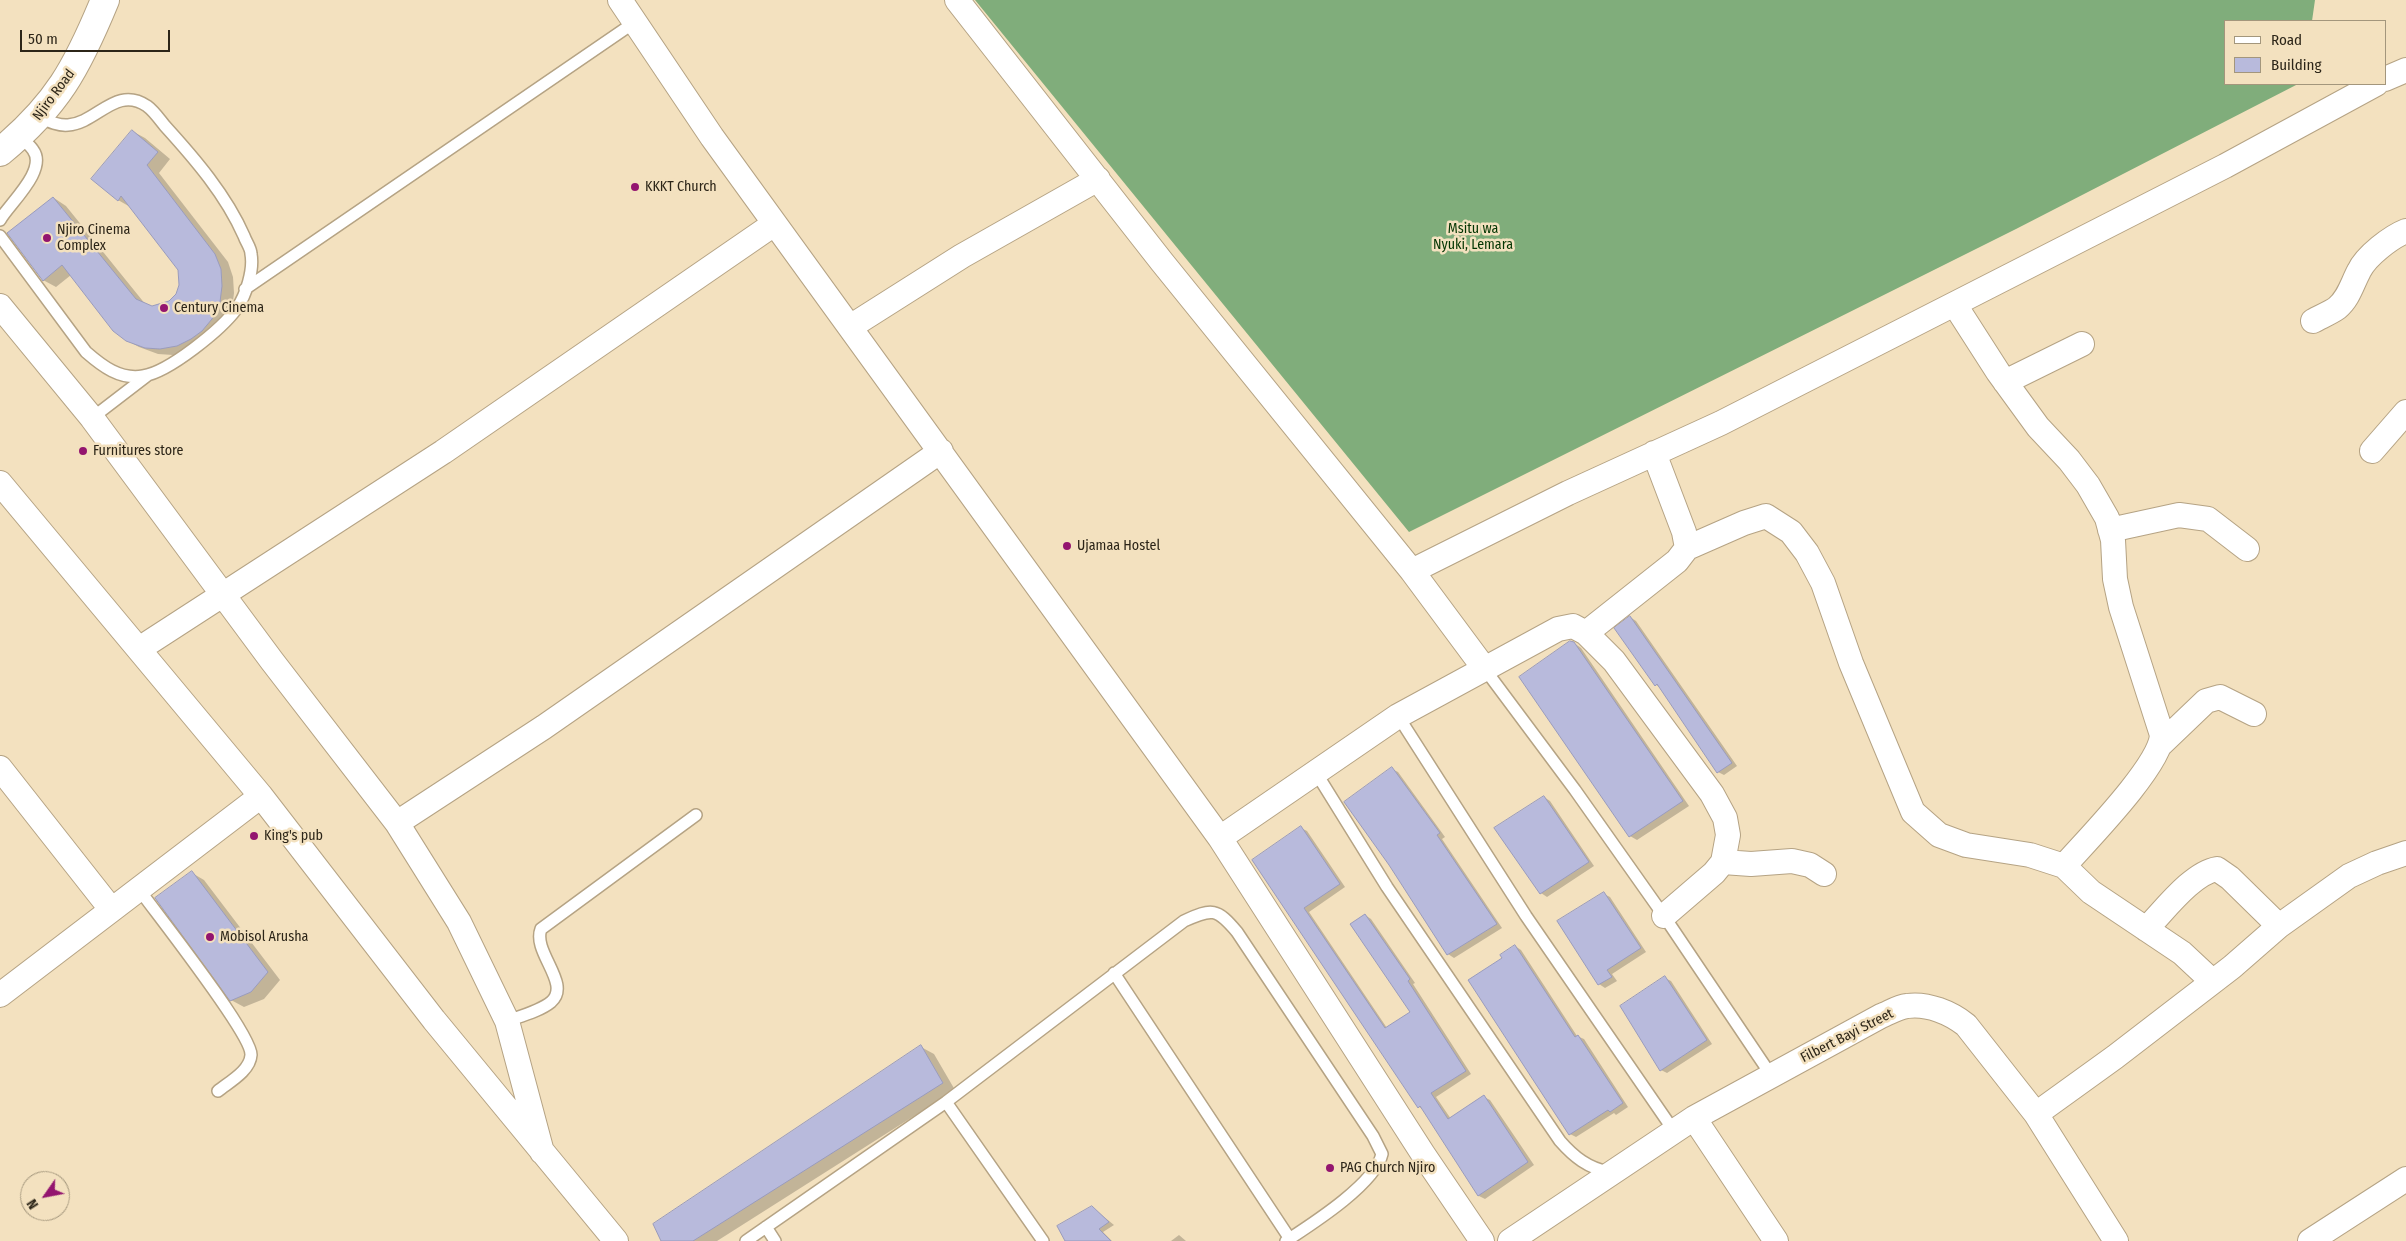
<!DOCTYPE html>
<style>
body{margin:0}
#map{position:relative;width:2406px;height:1241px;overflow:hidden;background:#f3e1bf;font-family:"Fira Sans Condensed",sans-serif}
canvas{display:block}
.legend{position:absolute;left:2224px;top:20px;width:162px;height:65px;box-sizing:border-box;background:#f3e1bf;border:1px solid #a3967c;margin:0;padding:6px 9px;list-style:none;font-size:15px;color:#2c2518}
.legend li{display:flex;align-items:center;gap:10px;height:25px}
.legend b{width:25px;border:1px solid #a3967c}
.north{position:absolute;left:20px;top:1171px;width:50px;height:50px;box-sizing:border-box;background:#f3e1bf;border:1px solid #a3967c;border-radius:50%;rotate:237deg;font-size:14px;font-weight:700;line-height:20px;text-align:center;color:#2c2518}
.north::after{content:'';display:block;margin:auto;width:18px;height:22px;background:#93156f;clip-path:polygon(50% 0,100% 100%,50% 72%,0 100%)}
.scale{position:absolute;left:20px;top:30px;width:150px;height:22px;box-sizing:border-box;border:2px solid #2c2518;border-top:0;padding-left:6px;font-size:15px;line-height:18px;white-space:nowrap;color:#2c2518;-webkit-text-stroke:4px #f3e1bf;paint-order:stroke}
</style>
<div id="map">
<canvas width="2406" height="1241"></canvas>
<ul class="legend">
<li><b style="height:6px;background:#fff"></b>Road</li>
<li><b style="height:14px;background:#b8badc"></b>Building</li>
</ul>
<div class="north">N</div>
<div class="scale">50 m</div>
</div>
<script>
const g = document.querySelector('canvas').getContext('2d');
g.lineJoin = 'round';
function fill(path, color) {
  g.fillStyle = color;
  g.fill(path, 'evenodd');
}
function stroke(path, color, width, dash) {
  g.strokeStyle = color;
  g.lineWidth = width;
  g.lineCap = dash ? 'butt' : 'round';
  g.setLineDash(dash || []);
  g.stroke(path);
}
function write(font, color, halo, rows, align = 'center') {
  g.font = font + ' "Fira Sans Condensed",sans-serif';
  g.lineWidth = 5;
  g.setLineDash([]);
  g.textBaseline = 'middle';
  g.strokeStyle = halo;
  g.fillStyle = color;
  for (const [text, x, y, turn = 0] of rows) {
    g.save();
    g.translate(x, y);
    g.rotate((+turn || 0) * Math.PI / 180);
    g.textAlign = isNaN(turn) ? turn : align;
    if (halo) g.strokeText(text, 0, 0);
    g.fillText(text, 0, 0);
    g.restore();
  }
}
fill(new Path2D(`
 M 975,0 L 2315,0 L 2312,21 L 2225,21 L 2225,84 L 2298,84 L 2016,229 L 1409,532 Z`), '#80ad7b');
fill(new Path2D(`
 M 132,131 L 145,138 L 170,159 L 159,173 L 228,262 L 233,277 L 234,293 L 232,309 L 190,352 L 173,355 L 158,354 L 139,347 L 126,340 L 71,275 L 56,287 L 43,280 L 54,198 L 66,206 L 146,305 L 151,308 L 162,306 L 177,295 L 181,285 L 179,270 L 132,208 L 118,200 Z
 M 1630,617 L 1636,621 L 1737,766 L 1724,775 L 1718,772 L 1662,688 L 1656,685 Z
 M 1574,643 L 1581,648 L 1689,806 L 1637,840 L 1630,836 Z
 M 1392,769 L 1398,772 L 1445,837 L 1442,839 L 1502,928 L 1454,958 L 1448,954 Z
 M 1544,797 L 1550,801 L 1594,866 L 1547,897 L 1541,893 Z
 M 1301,828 L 1307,831 L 1345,887 L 1309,912 L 1387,1028 L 1412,1012 L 1365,915 L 1371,919 L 1415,983 L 1413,984 L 1471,1074 L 1436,1097 L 1451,1119 L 1484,1097 L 1490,1100 L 1534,1165 L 1485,1199 L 1479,1196 L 1424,1110 L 1419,1107 L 1253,860 Z
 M 192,873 L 204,880 L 280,980 L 264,999 L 244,1007 L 231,1000 Z
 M 1604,894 L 1610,897 L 1646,952 L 1612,974 L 1617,981 L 1605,988 L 1599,984 Z
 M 1515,946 L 1521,950 L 1577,1036 L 1584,1039 L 1628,1107 L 1616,1115 L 1614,1113 L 1576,1137 L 1570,1134 L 1504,958 Z
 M 1665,978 L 1671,981 L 1712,1044 L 1667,1073 L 1661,1070 Z
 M 921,1047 L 934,1054 L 955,1090 L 717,1241 L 663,1241 Z
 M 1092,1207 L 1114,1225 L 1103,1232 L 1112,1241 L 1066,1241 Z
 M 1179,1235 L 1186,1241 L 1171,1241 Z`), '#0003');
const building = new Path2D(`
 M 132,130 L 158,152 L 147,165 L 215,254 L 221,269 L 222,286 L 220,302 L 212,319 L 202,331 L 191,339 L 177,346 L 160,349 L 145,348 L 126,341 L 113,331 L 62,265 L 43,281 L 7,233 L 53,197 L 136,299 L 152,306 L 169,301 L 176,294 L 179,285 L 178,270 L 121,196 L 118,201 L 91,179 Z
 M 1630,616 L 1732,763 L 1717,773 L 1657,684 L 1655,686 L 1614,628 Z
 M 1570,641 L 1574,642 L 1683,801 L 1629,837 L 1519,677 Z
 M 1392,767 L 1440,833 L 1437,835 L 1497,924 L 1447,955 L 1389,865 L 1344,802 Z
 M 1544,796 L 1589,862 L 1540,894 L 1494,828 Z
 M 1301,826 L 1340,884 L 1304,908 L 1385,1028 L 1410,1012 L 1350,924 L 1365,914 L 1410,979 L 1408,981 L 1466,1071 L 1431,1093 L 1448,1119 L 1484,1095 L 1528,1162 L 1478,1196 L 1420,1106 L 1418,1108 L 1252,860 Z
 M 192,871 L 268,972 L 251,992 L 230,1001 L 155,898 Z
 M 1604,892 L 1641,948 L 1607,970 L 1612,977 L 1598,985 L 1557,921 Z
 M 1515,945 L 1575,1037 L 1578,1035 L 1623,1103 L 1610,1112 L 1608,1110 L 1569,1135 L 1468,980 L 1502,958 L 1500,955 Z
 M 1665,976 L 1707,1040 L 1660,1071 L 1620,1006 Z
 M 921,1045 L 943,1083 L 693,1241 L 661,1241 L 653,1224 Z
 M 1092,1206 L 1109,1222 L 1099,1229 L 1111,1241 L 1065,1241 L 1057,1226 Z`);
fill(building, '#b8badc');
stroke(building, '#999bbc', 1);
const lane = new Path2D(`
 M 0,220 C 9,204 48,170 33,150 C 30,145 24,141 19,136
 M 0,236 L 86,352 C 102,366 120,380 143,376 C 169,372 222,329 237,308 C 246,295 254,270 251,254 C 251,248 246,242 244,236 C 226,195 195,159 165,126 C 160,120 154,111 147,106 C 116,85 97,123 68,125 C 58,126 48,121 39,117
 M 245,289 L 635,22
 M 92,418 L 148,375
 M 1484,668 L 1575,790 L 1664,916 L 1771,1075
 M 1398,716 L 1526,916 L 1674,1131
 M 1315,771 L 1387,887 L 1560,1141 C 1574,1157 1588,1168 1609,1172
 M 138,888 C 156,913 252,1034 251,1055 C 250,1071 229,1082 218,1091
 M 1114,973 L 1290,1239
 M 507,1021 C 521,1016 540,1011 551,1002 C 572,984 532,952 541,929 L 696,815
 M 946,1102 L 1043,1241
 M 766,1227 L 775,1241
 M 746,1241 L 946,1102 L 1184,921 C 1212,908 1217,908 1237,932 L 1373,1136 L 1382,1154 C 1375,1184 1312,1224 1286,1241`);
const street = new Path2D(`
 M 620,0 L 712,137 L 1220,838 L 1423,1154 L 1482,1241
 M 957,0 L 1162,262 L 1412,571 L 1484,668
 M 2385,79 L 2406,70
 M 1955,305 L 1998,372 L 2038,427 L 2069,460 L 2088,485 L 2107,518 L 2113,540 L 2115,579 L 2121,607 L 2162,735 C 2160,766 2087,840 2064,866
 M 0,306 L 92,418 L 272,661 L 397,823 L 459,922 L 507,1021 L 542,1152
 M 2313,321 C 2320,317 2330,313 2337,308 C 2349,298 2352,284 2359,271 C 2366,256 2391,237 2406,231
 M 850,327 L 962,256 L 1098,179
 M 2005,382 L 2082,344
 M 2372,451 L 2406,412
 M 0,483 L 261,796 L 434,1020 L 616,1241
 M 2110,530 L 2179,515 L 2208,519 L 2247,549
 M 1687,548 L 1744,523 L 1766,516 L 1791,532 L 1807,553 L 1823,583 L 1851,663 L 1913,812 L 1939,835 L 1966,845 L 2030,855 L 2064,866 L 2091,892 L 2182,953 L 2212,981
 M 1412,571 L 1568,493 L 1721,423 L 2225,166 L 2376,84
 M 1586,633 L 1677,561 L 1687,548 L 1684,532 L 1654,453
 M 139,649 L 443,452 L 774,224
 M 2161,744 L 2206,701 L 2220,697 L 2254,714
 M 0,768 L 111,909
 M 397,823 L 544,727 L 941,451
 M 1220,838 L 1398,716 L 1558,629 L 1573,626 L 1586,633 L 1614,661 L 1712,794 L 1725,818 L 1728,835 L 1723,862 L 1714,873 L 1664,916
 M 1723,862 L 1751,864 L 1792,861 L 1810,865 L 1824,874
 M 2146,929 C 2164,911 2192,873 2217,869 L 2230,878 L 2279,926
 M 0,995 L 261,796
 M 2036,1114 L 2115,1057 L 2232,967 L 2279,926 L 2349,876 L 2377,863 L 2406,853
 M 1694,1118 L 1776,1241
 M 1510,1241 L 1694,1118 L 1881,1016 C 1889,1013 1898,1007 1907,1006 C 1928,1003 1951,1013 1966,1025 L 2036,1114 L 2116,1241
 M 2310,1241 L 2406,1179`);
const secondary = new Path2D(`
 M 0,152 C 57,105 77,68 105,0`);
stroke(lane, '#b5a384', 14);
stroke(street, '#b5a384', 26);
stroke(secondary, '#b5a384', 30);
stroke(lane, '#fff', 11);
stroke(street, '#fff', 24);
stroke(secondary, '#fff', 28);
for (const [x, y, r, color] of [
 [635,187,5,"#93156f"],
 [47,238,5,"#93156f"],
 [164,308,5,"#93156f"],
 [83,451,5,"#93156f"],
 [1067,546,5,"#93156f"],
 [254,836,5,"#93156f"],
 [210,937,5,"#93156f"],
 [1330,1168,5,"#93156f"]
]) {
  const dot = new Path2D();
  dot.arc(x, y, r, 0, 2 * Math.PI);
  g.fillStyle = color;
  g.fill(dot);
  stroke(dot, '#f3e1bf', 2);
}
write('14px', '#2c2518', '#f3e1bf', [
 ["Njiro Road",54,95,-53],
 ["Filbert Bayi Street",1847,1036,-27]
]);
write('14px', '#2c2518', '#f3e1bf', [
 ["KKKT Church",645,187],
 ["Njiro Cinema",57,230],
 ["Complex",57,246],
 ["Century Cinema",174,308],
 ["Furnitures store",93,451],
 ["Ujamaa Hostel",1077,546],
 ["King's pub",264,836],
 ["Mobisol Arusha",220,937],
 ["PAG Church Njiro",1340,1168]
], 'left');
write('14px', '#033502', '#f3e1bf', [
 ["Msitu wa",1473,229],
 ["Nyuki, Lemara",1473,245]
]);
</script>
